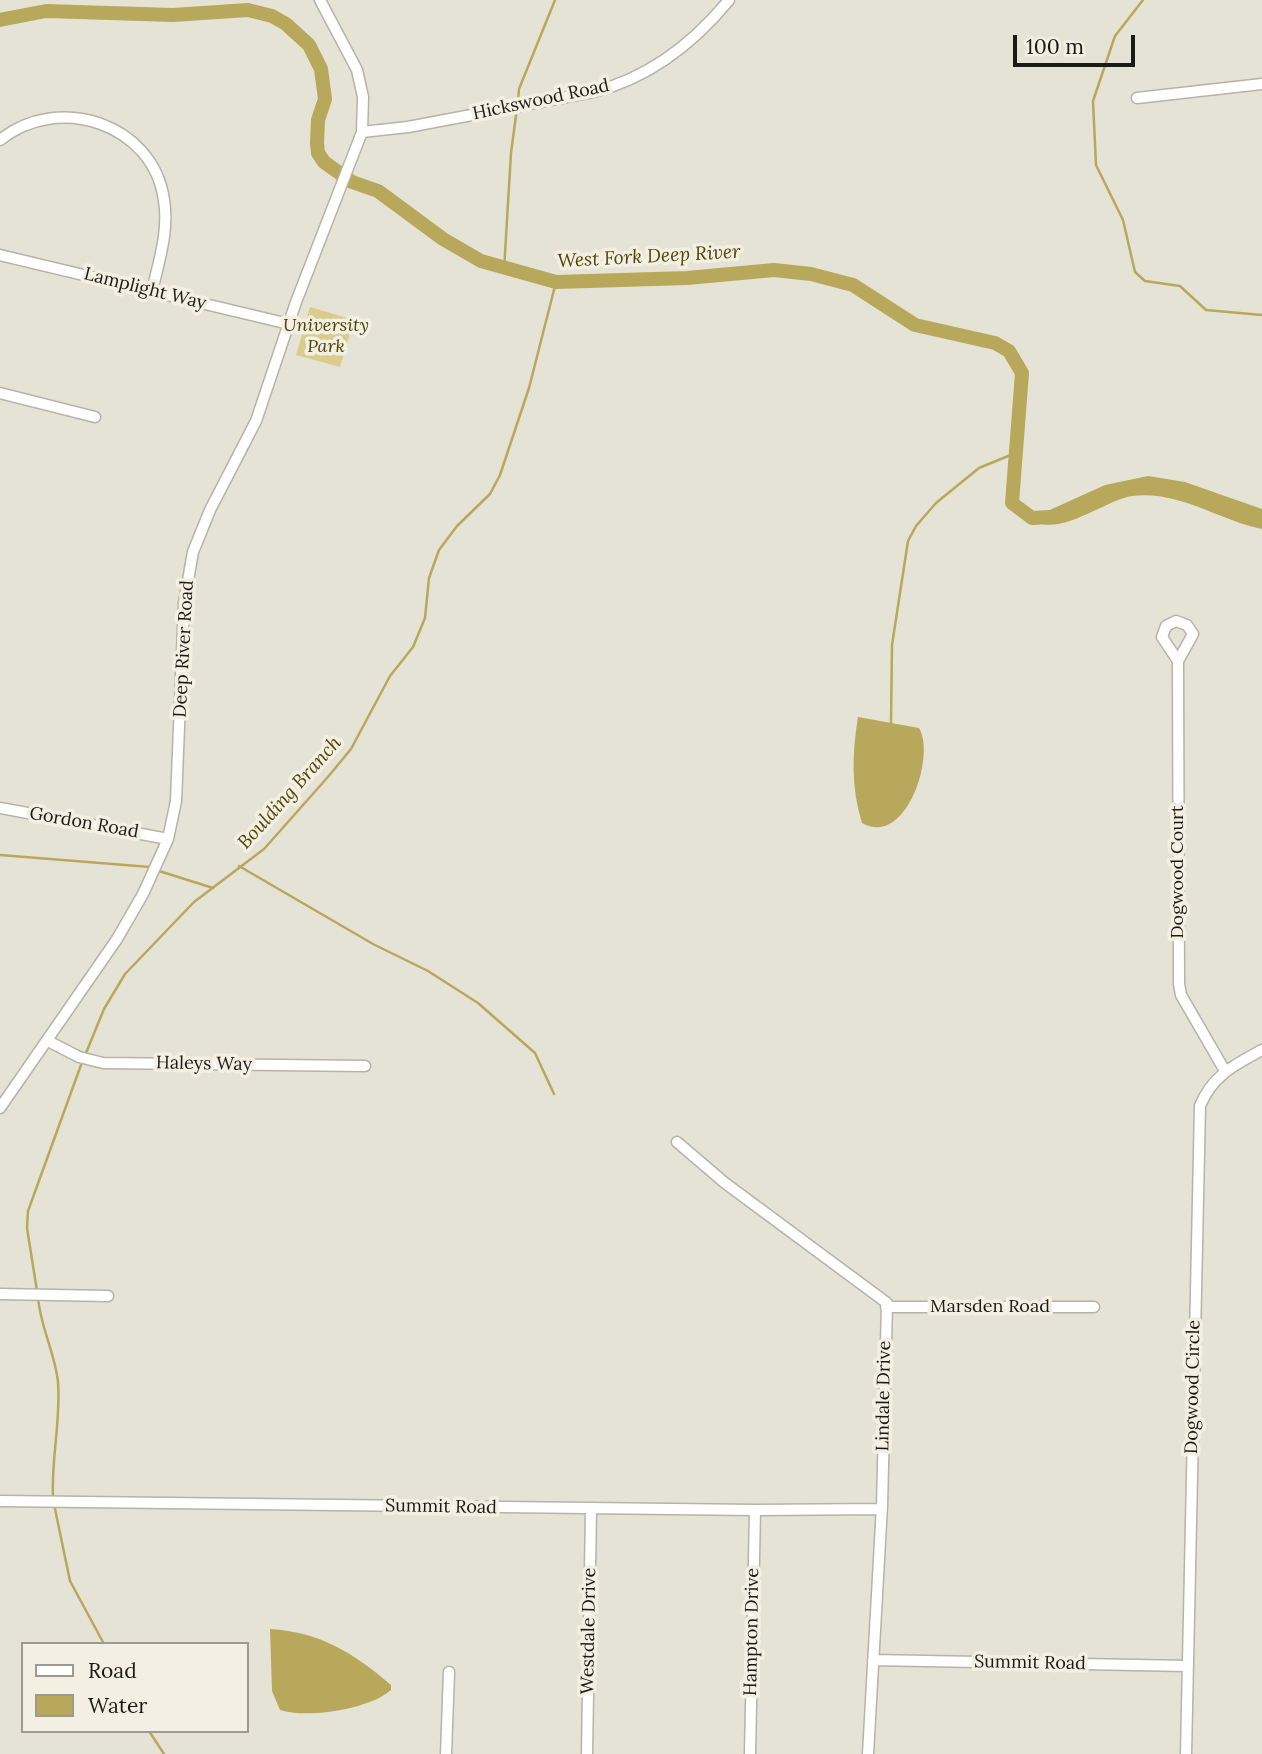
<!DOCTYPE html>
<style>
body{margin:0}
#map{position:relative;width:1262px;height:1754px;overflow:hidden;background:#e5e3d6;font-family:Lora,serif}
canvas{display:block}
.legend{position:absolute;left:21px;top:1642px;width:228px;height:91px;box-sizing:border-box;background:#f3f0e3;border:2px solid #9d9b91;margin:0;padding:9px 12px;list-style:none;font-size:21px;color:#1b1b16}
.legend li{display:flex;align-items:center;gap:14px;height:35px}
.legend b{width:35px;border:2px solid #9d9b91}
.scale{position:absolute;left:1013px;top:35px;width:122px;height:32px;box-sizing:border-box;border:4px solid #1b1b16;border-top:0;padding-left:9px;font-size:21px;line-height:24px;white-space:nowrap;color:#1b1b16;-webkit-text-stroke:5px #f3f0e3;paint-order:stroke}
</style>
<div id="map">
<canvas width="1262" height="1754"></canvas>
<ul class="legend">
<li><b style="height:9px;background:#fff"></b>Road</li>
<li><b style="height:19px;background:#b8a85c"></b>Water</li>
</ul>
<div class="scale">100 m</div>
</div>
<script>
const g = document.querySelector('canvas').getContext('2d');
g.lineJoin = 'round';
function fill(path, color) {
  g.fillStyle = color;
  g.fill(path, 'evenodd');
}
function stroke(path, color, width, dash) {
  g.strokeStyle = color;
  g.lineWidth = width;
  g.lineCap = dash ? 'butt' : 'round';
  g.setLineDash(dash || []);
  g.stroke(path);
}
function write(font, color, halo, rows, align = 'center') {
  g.font = font + ' Lora,serif';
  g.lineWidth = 7;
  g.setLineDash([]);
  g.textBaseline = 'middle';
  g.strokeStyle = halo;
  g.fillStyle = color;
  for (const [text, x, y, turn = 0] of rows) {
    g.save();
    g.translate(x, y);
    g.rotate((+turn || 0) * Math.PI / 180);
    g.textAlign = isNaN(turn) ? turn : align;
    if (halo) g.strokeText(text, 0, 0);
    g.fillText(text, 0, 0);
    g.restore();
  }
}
fill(new Path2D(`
 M 310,307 L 354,320 L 340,367 L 296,355 Z`), '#d9cc8d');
fill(new Path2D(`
 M 1148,476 L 1185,482 L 1262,509 L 1262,529 C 1218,520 1179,490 1132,496 C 1107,499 1054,541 1032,518 L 1105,485 Z
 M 858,717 L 919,728 C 936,756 906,848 862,823 C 851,788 852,753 858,717 Z
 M 270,1629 C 320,1632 354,1653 391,1685 L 391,1690 C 370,1709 307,1719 280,1710 L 272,1691 Z`), '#b8a85c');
stroke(new Path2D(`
 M 1143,0 L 1115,36 L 1093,101 L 1096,165 L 1123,220 L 1135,272 L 1145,281 L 1180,286 L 1206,310 L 1262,315
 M 518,101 L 519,89 L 555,0
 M 504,270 L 511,153 L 517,108
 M 891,724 L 892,645 L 908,541 L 916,526 L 936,503 L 979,468 L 1013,454
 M 0,855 L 150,867
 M 239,866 L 373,944 L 428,971 L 478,1003 L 535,1053 L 554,1094
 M 156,870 L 213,888
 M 86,1053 L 104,1009 L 125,974 L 194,902 L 264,849 L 327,778 L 351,749 L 390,676 L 413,647 L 425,618 L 429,578 L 439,550 L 457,526 L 490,494 L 500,475 L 529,388 L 556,282
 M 37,1291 L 27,1228 L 28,1211 L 81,1065
 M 38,1297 C 40,1326 55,1353 58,1382 C 61,1421 51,1459 53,1497
 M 54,1504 L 70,1581 L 104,1644
 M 149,1731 L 164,1754`), '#b8a85c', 2.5);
stroke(new Path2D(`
 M 0,20 L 46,11 L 173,15 L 248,10 L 272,16 L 286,24 L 309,45 L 321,69 L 325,99 L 318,120 L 317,143 L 318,153 L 324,162 L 352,182 L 378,191 L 443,239 L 481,261 L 556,282 L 687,278 L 774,270 L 811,274 L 853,285 L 915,325 L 995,343 L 1009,351 L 1022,373 L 1012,503 L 1032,518 L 1050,517`), '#b8a85c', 14);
const minor = new Path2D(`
 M 1137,98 L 1262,84
 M 362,132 L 408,127 L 593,92 C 649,78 692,45 729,0
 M 0,140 C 58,93 153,123 164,200 C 169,231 159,261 152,291
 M 0,255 L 289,324
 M 0,393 L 95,417
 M 1178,661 L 1193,634 L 1187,625 L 1176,621 L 1166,626 L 1162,637 L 1178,661 L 1179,984 L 1181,995 L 1225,1071
 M 0,808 L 168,839
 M 48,1041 L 79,1057 L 103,1063 L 365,1066
 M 0,1108 L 117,939 L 143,894 L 168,839 L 176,801 L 184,603 L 193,552 L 210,510 L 256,421 L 296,302 L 362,132 L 363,97 L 357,70 L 320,0
 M 677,1142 L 725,1183 L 887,1303 L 882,1506 L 868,1754
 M 0,1294 L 108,1296
 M 886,1307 L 1094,1307
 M 0,1501 L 755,1510 L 881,1509
 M 873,1660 L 1187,1666
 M 446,1754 L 449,1672
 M 587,1754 L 591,1509
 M 750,1754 L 755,1510
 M 1186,1754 L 1200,1106 C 1212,1076 1234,1065 1262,1050`);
stroke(minor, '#b6b3a7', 13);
stroke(minor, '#fff', 10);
write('18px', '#1b1b16', '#f3f0e3', [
 ["Hickswood Road",541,100,-12],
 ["Lamplight Way",145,289,14],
 ["Deep River Road",184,649,-87],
 ["Gordon Road",84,823,10],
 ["Dogwood Court",1178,872,-90],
 ["Haleys Way",204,1064,1],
 ["Marsden Road",990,1307],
 ["Dogwood Circle",1193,1387,-89],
 ["Lindale Drive",884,1396,-89],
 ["Summit Road",441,1507,1],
 ["Westdale Drive",589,1631,-89],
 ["Hampton Drive",752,1632,-89],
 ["Summit Road",1030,1663,1]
]);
write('italic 18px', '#4f4405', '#f3f0e3', [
 ["University",326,326],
 ["Park",326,347]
]);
write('italic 19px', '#504406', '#f3f0e3', [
 ["West Fork Deep River",649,257,-3],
 ["Boulding Branch",290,793,-48]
]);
</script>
